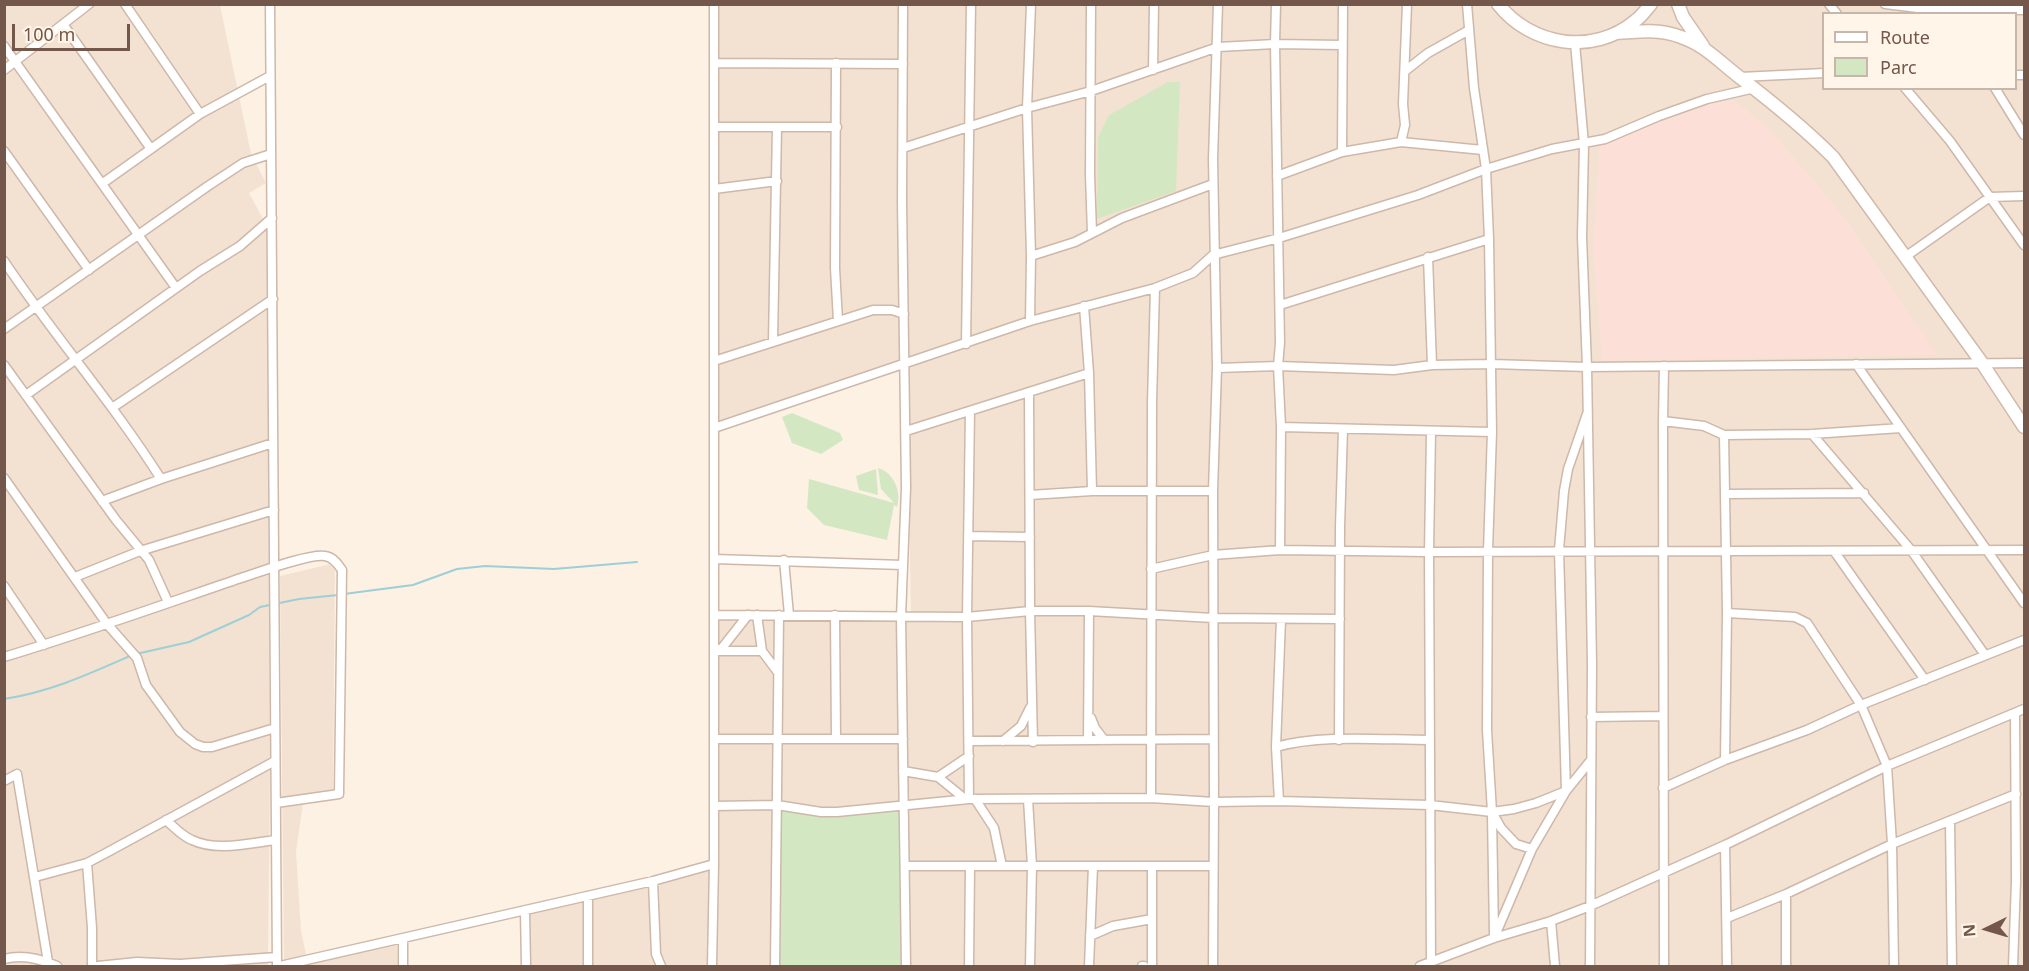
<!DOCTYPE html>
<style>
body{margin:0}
#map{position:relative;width:2029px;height:971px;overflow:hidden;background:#fcf1e3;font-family:"Noto Sans",sans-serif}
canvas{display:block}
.frame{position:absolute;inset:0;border:6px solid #73574a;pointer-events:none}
.legend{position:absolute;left:1822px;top:12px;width:195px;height:78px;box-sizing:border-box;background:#fff5e9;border:2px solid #c7b6a9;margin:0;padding:8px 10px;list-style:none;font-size:18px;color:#73574a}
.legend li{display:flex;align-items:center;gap:12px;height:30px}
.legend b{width:30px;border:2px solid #c7b6a9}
.north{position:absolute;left:1957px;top:899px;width:60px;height:60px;-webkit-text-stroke:4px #fff5e9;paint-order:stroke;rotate:265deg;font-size:16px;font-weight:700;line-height:24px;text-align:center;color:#73574a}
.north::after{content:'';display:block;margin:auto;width:21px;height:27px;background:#73574a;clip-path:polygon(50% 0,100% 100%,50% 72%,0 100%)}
.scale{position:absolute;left:12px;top:24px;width:118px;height:27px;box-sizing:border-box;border:3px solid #73574a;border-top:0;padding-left:8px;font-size:18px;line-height:21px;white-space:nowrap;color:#73574a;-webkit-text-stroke:4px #fff5e9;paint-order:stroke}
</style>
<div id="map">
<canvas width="2029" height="971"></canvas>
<div class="frame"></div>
<ul class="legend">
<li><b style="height:8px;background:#fff"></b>Route</li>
<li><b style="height:16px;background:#d3e8c2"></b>Parc</li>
</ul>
<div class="north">N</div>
<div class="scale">100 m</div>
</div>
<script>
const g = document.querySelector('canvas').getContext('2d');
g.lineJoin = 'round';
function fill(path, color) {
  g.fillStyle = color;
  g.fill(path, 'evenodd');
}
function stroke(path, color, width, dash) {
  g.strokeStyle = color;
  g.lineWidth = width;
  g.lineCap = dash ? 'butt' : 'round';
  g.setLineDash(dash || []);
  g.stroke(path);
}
fill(new Path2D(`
 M 5,5 L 220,5 L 251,154 L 266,183 L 249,193 L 267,226 L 270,762 L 268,966 L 5,966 Z
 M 717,5 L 2024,5 L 2024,966 L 529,966 L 528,911 L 712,865 L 717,616 L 911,615 L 906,362 L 716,422 ZM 1824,14 L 2016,14 L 2016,88 L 1824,88 Z
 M 335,563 L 333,796 L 303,803 L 296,852 L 301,931 L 308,964 L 397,945 L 397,966 L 284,966 L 280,576 Z`), '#f3e2d1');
fill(new Path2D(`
 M 1710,99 L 1733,100 L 1766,126 L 1811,177 L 1849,224 L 1938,355 L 1602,361 L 1593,248 L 1600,142 Z`), '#fce0d7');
fill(new Path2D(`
 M 1168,82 L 1180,82 L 1176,191 L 1097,219 L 1098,137 L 1109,115 Z
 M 792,413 L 840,433 L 843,440 L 821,454 L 792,443 L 782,417 Z
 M 878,468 C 894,472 902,493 897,507 L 894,505 L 887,540 L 824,525 L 807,508 L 809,479 L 894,503 L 881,489 Z
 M 876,469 L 878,495 L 859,490 L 856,476 Z
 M 900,807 L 903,966 L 779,966 L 780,809 Z`), '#d3e8c2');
stroke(new Path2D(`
 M 344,594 L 413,585 L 457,569 L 485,566 L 554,569 L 637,562
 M 136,654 L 189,642 L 249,615 L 260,607 L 299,599 L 338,595
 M 4,699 C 50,692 89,674 130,656`), '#9ecfd6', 2);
const street = new Path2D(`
 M 125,4 L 200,114
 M 270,4 L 277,966
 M 903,4 L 902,201 L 906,488 L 901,617 L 906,966
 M 1091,4 L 1090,175 L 1092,233
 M 1276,4 L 1275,44 L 1280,343 L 1278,366 L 1281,427 L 1280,550
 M 1467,4 L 1474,88 L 1486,169 L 1489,239 L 1492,432 L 1488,551 L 1487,730 L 1492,812 L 1501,828 L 1516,844 L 1532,849 L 1494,938
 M 1829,4 L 1837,14
 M 1885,4 L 1934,10 L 2024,10
 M 63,24 L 151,149
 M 1575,43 L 1584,144 L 1582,237 L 1587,367 L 1592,664 L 1590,966
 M 4,46 L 176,288
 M 714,63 L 903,64
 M 836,63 L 835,268 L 838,321
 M 4,70 L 89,4
 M 1153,70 L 1154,4
 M 1405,71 L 1428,53 L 1469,30
 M 2016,75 L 2024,75
 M 1740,77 L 1824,73
 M 1905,88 L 1950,141 L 2024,245
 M 1995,88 L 2024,135
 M 714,127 L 837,127
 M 1401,142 L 1405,125 L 1403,104 L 1407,4
 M 903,148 L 1027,108 L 1091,91 L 1218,47 L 1275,44 L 1342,45
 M 4,151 L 89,270
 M 1342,152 L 1343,4
 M 1277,176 L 1342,152 L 1401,142 L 1483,150
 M 103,183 L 200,114 L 270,76
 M 714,189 L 777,181
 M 1031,256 L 1075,242 L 1122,218 L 1213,184
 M 1428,257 L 1432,365
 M 1905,257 L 1990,197 L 2024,196
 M 4,261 C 54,336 113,403 161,479
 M 1280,305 L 1489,239
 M 1084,306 L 1089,373 L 1092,491
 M 1030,321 L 1031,256 L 1027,108 L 1031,4
 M 4,329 L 208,186 L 243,163 L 271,154
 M 773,341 L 777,127
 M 966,344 L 971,4
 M 714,361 L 873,310 L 892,310 L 904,314
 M 1856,364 L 2024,603
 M 4,365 L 116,520 L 149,560 L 168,602
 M 1217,368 L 1278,366 L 1394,370 L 1432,365 L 1492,364 L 1587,367 L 2024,363
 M 1029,394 L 1030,611 L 1033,742
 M 26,395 L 200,271 L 240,246 L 272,218
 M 112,408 L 273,299
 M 1663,421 L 1704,426 L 1724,435 L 1812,434 L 1901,428
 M 1281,427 L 1492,432
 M 714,428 L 1030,321 L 1155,288 L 1193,273 L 1213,255 L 1279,238 L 1418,195 L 1486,169 L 1552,149 L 1605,139 L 1659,116 L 1707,99 L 1755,88
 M 906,431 L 1089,373
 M 1431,431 L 1429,552 L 1431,966
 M 1812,434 L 1911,550 L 1985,655
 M 1724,435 L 1727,613 L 1725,760
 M 4,478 L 107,624 L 137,658 L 146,685 L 180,732 L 195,744 L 203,747 L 212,747 L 275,728
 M 1725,494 L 1864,493
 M 1030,495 L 1092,491 L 1213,491
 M 102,501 L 161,479 L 273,443
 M 968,536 L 1030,537
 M 1834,551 L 1925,680
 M 714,559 L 903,565
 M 784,560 L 789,615
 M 1151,569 L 1213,555 L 1280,550 L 1429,552 L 2024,550
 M 75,577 L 140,551 L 274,510
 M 4,586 L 44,645
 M 1727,613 L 1795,617 L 1807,623 L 1861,705 L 1887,766 L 1892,844 L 1894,966
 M 714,615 L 967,617 L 1030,611 L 1089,611 L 1213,618 L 1340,619
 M 757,615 L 762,651 L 777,671
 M 835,615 L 836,739
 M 714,651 L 722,648 L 748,615
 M 718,651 L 762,651
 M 4,657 C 84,633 162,605 241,578 C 257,573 310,553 325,556 C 333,557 338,564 342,570 L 339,794 L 276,803
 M 1591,717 L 1663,716
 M 1091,718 L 1095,728 L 1104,740
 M 714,739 L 903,739
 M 1088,740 L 1089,611
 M 1339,740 L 1340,527 L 1343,429
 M 969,741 L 1213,739
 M 1003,741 L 1021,726 L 1030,708
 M 1276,747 C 1320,734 1383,740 1430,740
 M 903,771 L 938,777 L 965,799
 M 938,777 L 969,756
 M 4,781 L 17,774 L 48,962
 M 1663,788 L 1725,760 L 1807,730 L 1861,705 L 2024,640
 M 1151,798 L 1152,403 L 1155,288
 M 969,799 L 967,617 L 970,411
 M 975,799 L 994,828 L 1002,866
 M 1028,799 L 1032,866 L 1030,966
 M 1279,801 L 1276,747 L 1281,619
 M 714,806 L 777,805 L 821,812 L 837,812 L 969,799 L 1151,798 L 1214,802 L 1279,801 L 1430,805 L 1492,812 L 1514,809 L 1536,803 L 1566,791 L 1559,550 L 1564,491 L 1568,469 L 1587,414
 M 1492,815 L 1494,934
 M 166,820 C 174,827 182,836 192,840 C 217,852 250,843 276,840
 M 1950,822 L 1952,966
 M 1725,845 L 1727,966
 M 1532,849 L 1566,791 L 1591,760
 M 87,863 L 92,928 L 92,966
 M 906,866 L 1213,866
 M 1152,866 L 1152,966
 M 35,877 L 87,863 L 106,853 L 275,761
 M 653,881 L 656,954 L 661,966
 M 1786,894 L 1786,966
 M 588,896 L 588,966
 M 525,911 L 526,966
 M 1727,918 L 1786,894 L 1892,844 L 2016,794
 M 1551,921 L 1555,966
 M 1090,936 L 1113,926 L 1152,919
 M 4,959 C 22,954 41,959 57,966
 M 98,966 L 137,962 L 180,964 L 277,957
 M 280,966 L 653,881 L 714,864
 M 403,966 L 403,939
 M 712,966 L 714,864 L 714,4
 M 775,966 L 779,615
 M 969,966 L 970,866
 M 1089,966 L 1093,866
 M 1142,966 L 1144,966
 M 1213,966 L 1214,802 L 1213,491 L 1217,368 L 1213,159 L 1218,4
 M 1420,966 L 1494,938 L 1551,921 L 1590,906 L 1725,845 L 1887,766 L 2024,709
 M 1664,966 L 1663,421 L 1664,366
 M 2013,966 L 2016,881 L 2015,714`);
const secondary = new Path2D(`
 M 1498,4 C 1531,46 1593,56 1635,21 C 1641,17 1646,10 1651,4
 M 1678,4 L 1683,17 L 1703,46
 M 1617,33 C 1640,31 1660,29 1681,37 C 1703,44 1720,62 1738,76 C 1772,102 1803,127 1833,157 L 1982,363 L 2024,427`);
stroke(street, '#cdb8aa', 11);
stroke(secondary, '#d1baaa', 15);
stroke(street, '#fff', 8);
stroke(secondary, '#fff', 12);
</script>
